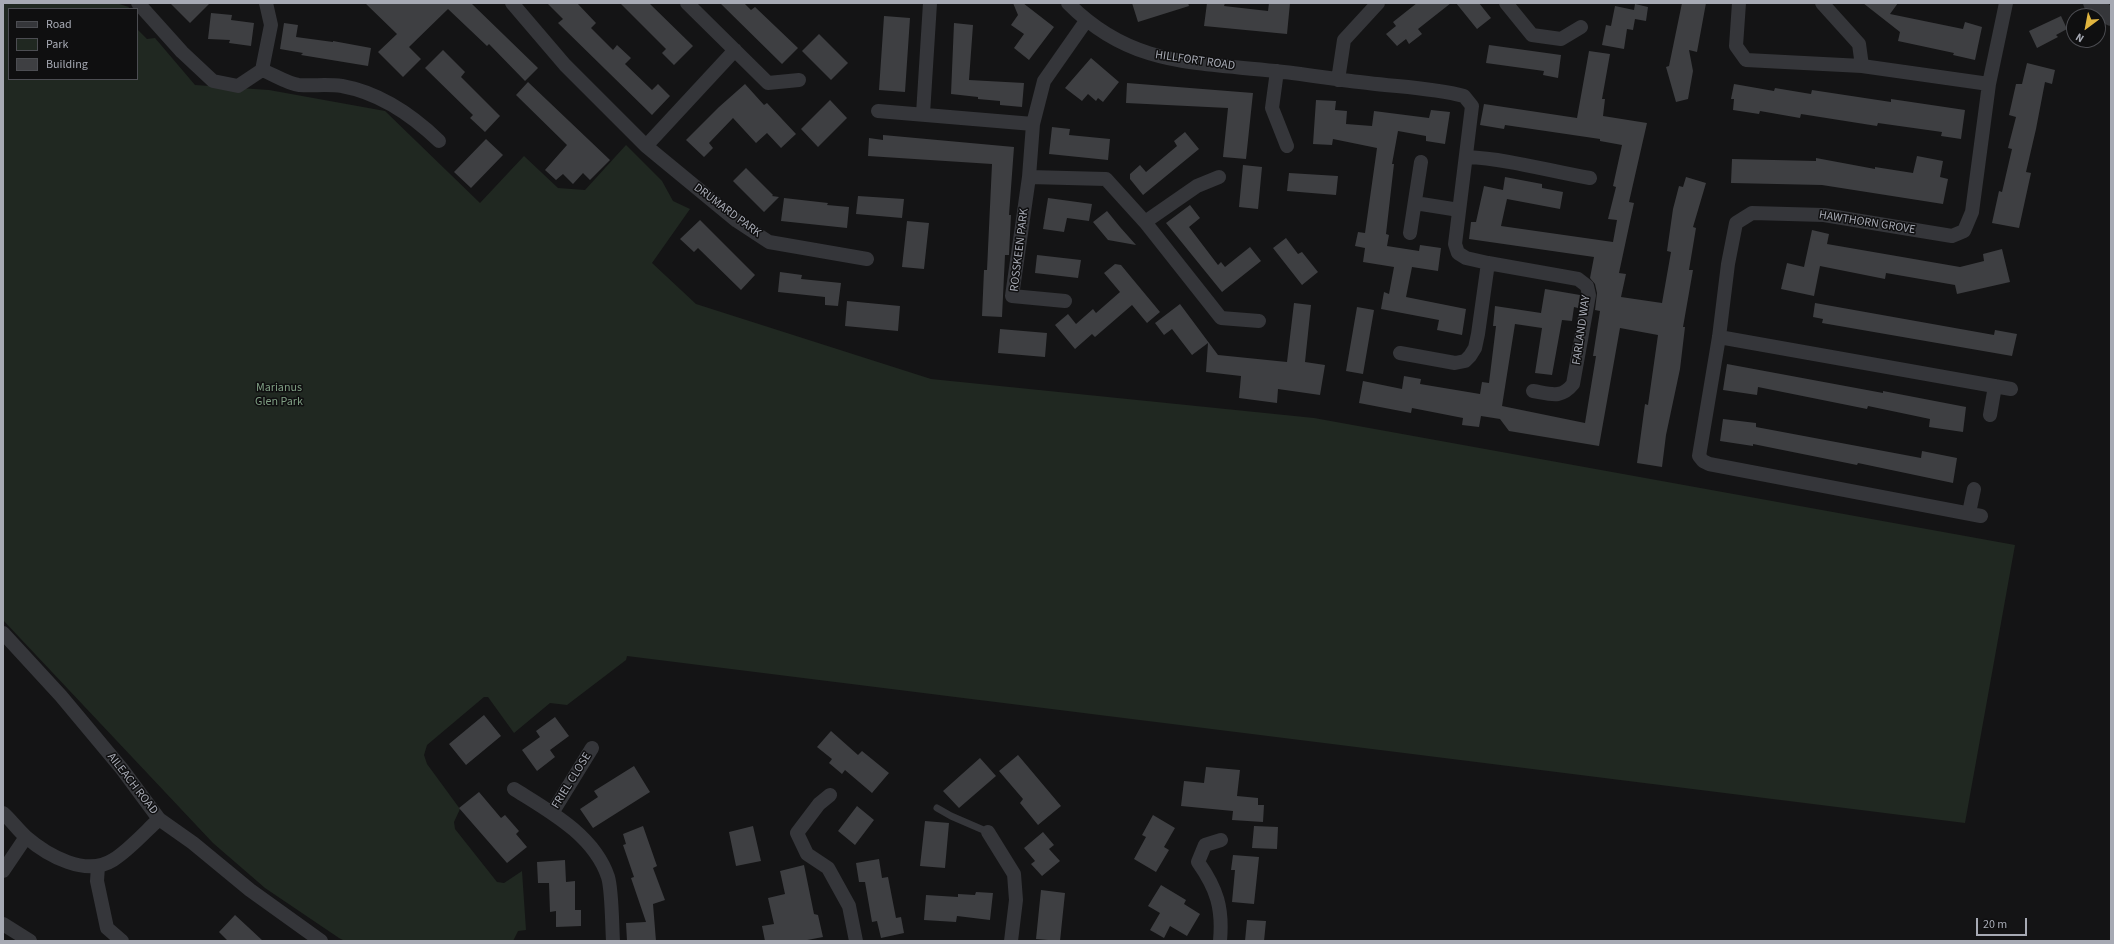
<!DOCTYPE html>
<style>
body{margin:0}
#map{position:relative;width:2114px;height:944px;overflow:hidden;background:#141415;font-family:"Source Sans 3",sans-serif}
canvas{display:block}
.frame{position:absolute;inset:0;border:4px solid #a7aab4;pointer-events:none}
.legend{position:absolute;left:8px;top:8px;width:130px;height:72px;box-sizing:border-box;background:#0f0f10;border:1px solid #4c4d52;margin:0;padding:5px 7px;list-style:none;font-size:12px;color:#a7aab4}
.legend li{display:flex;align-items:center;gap:8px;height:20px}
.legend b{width:20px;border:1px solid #4c4d52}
.north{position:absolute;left:2066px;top:8px;width:40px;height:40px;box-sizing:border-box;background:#0f0f10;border:1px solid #4c4d52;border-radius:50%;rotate:212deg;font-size:11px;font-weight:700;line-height:16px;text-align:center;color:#a7aab4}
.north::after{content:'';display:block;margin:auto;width:14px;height:18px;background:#e1b53f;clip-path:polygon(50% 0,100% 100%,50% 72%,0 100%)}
.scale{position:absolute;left:1976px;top:918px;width:51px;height:18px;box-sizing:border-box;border:2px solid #a7aab4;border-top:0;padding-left:5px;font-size:12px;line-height:14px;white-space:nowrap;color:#a7aab4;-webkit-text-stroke:3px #0f0f10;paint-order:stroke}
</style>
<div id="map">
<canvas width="2114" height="944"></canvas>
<div class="frame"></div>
<ul class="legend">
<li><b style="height:5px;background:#35363a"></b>Road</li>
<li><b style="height:11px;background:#202821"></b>Park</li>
<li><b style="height:11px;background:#3e3f42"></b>Building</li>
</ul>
<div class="north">N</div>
<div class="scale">20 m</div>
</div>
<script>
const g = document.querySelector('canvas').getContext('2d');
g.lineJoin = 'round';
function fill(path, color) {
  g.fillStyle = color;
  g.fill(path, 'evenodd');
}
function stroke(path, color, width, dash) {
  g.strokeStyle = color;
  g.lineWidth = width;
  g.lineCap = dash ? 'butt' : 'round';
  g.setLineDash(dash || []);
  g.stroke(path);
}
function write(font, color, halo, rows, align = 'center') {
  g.font = font + ' "Source Sans 3",sans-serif';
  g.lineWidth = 3;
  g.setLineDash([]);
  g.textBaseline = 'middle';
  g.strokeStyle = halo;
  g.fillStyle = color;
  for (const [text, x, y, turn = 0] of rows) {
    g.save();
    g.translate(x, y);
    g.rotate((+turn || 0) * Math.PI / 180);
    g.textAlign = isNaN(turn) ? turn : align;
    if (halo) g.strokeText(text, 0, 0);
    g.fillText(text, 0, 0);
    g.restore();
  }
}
fill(new Path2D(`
 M 3,3 L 116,3 L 129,7 L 128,9 L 9,9 L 9,79 L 137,79 L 137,29 L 147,39 L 155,38 L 195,85 L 269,90 L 385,111 L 480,203 L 524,156 L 558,188 L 585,190 L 626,145 L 662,181 L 673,201 L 690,209 L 652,263 L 696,304 L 931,379 L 1314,418 L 2015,545 L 1965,823 L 627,656 L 626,660 L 567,705 L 550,703 L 514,733 L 488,697 L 484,697 L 427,745 L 424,755 L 427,764 L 460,809 L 454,822 L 455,829 L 497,882 L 504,883 L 522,871 L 526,930 L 518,931 L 513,941 L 345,941 L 339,938 L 265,888 L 213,843 L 3,620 Z`), '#202821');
fill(new Path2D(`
 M 170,3 L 210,3 L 190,23 Z
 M 365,3 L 471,3 L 538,68 L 525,81 L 489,44 L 487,46 L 448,9 L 409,47 L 421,59 L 403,77 L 378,52 L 397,34 Z
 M 547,3 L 577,3 L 596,23 L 591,28 L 613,50 L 617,45 L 631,58 L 625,64 L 652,90 L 658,84 L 670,96 L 652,115 L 558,23 L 563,19 Z
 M 620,3 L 649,3 L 693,46 L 674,65 L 662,53 L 666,49 Z
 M 720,3 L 744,3 L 751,10 L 755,7 L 798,48 L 782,64 Z
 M 1013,3 L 1023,3 L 1054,27 L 1029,60 L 1014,48 L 1024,34 L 1011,25 L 1018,15 Z
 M 1132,3 L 1188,3 L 1189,6 L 1138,22 Z
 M 1207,3 L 1225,3 L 1224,6 L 1268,11 L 1269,3 L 1290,3 L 1287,34 L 1204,26 Z
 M 1417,3 L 1451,3 L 1418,29 L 1422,34 L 1409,44 L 1406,39 L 1397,46 L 1386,34 L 1396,26 L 1393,22 Z
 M 1456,3 L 1479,3 L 1491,18 L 1477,29 Z
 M 1682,3 L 1706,3 L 1697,52 L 1689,50 L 1693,71 L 1688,99 L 1676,102 L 1666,67 L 1669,66 Z
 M 1863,3 L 1898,3 L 1890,14 L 1963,29 L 1965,22 L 1982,27 L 1975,60 L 1953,55 L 1954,53 L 1898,41 L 1900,32 Z
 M 1635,4 L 1648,7 L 1646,21 L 1635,19 L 1633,30 L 1627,29 L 1624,49 L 1602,45 L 1606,25 L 1611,26 L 1615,6 L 1634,10 Z
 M 211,13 L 232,15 L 231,20 L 254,23 L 251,46 L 229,43 L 230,40 L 208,39 Z
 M 884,16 L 910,18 L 905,92 L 879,90 Z
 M 2061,16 L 2067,29 L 2056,35 L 2058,37 L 2037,48 L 2029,31 Z
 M 284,23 L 298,25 L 296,37 L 333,42 L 333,41 L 371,48 L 368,66 L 301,55 L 303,53 L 280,49 Z
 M 954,23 L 973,25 L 969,80 L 1024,83 L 1022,107 L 1000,105 L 1000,101 L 978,99 L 978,97 L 951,94 Z
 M 819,34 L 848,63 L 831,80 L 802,51 Z
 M 1489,45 L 1561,55 L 1558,78 L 1543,75 L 1544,71 L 1486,63 Z
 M 443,50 L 465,72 L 461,77 L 500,116 L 485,132 L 470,118 L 473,115 L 425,68 Z
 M 1589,51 L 1610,54 L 1602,99 L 1605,99 L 1603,116 L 1647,123 L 1629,202 L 1634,203 L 1619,273 L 1626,274 L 1621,297 L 1662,303 L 1671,252 L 1667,251 L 1673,209 L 1679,186 L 1683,187 L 1686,177 L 1706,183 L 1693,227 L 1696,228 L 1689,270 L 1693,270 L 1683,327 L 1685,327 L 1680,369 L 1666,435 L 1662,467 L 1637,463 L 1645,404 L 1648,405 L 1658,335 L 1620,328 L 1599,446 L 1509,431 L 1500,419 L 1481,416 L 1479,427 L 1462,425 L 1463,418 L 1412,408 L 1411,413 L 1359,403 L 1363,381 L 1402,389 L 1404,376 L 1421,379 L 1420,384 L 1480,394 L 1482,382 L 1489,383 L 1496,326 L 1493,326 L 1495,306 L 1541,313 L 1545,289 L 1580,295 L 1578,308 L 1574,307 L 1572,321 L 1562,320 L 1552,375 L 1535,373 L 1542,328 L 1515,324 L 1502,406 L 1585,423 L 1596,356 L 1593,356 L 1600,311 L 1595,310 L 1597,293 L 1595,284 L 1590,278 L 1594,257 L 1469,239 L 1471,222 L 1476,222 L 1484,186 L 1503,190 L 1505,177 L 1542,184 L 1542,188 L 1563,192 L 1560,209 L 1507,199 L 1501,226 L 1613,242 L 1617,220 L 1608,219 L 1616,187 L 1613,186 L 1622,145 L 1600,141 L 1600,139 L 1505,125 L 1504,129 L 1480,125 L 1484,104 L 1577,118 Z
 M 1091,58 L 1119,82 L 1103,102 L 1098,98 L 1096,101 L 1088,94 L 1082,101 L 1065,88 Z
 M 2027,63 L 2055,70 L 2052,84 L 2045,82 L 2036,129 L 2026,172 L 2031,173 L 2019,228 L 1992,223 L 1999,191 L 2002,192 L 2012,149 L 2008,148 L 2016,117 L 2009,115 L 2016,84 L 2022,84 Z
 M 528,82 L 610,160 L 590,180 L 583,173 L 573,184 L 563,174 L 556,180 L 545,170 L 567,145 L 516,95 Z
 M 1127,83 L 1253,93 L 1246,159 L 1223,157 L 1228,108 L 1126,103 Z
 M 745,84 L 764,105 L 767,103 L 796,134 L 781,148 L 767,133 L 756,143 L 733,118 L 709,143 L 713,148 L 704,157 L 686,140 L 719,107 Z
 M 1734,84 L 1774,91 L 1775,88 L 1811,94 L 1812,90 L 1891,102 L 1891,99 L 1965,110 L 1961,139 L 1941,136 L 1942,132 L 1878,123 L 1877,126 L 1801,114 L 1800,118 L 1760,111 L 1759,114 L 1733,110 L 1734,99 L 1731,99 Z
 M 830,100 L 847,118 L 818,147 L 801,129 Z
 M 1316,100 L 1336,101 L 1335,110 L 1347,111 L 1346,124 L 1372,126 L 1374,111 L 1429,118 L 1431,110 L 1450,112 L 1445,144 L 1426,141 L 1426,136 L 1398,131 L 1392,164 L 1394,164 L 1386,234 L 1389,235 L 1387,246 L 1419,251 L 1420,245 L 1441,248 L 1438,271 L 1412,267 L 1406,297 L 1466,309 L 1462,335 L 1437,330 L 1439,320 L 1381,309 L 1384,292 L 1389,294 L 1394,267 L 1363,262 L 1365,248 L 1355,246 L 1358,232 L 1365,233 L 1377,148 L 1333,139 L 1332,145 L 1313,144 Z
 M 1052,127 L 1070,129 L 1069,135 L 1110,139 L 1108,160 L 1049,154 Z
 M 1185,132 L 1199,149 L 1143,195 L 1130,179 L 1130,174 L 1140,165 L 1146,172 L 1177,146 L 1174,141 Z
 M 883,135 L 1014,147 L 1009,215 L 1011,215 L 1009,255 L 1005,255 L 1002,317 L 982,316 L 984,270 L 987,270 L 992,164 L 868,156 L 869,138 L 883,140 Z
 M 486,139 L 503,155 L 471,188 L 454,172 Z
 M 1917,156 L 1943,161 L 1940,177 L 1948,179 L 1943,204 L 1822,185 L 1731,183 L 1732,159 L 1816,161 L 1816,158 L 1875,169 L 1875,167 L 1913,173 Z
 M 1243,165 L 1262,167 L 1258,209 L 1239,207 Z
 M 746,168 L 773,195 L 772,196 L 779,197 L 764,212 L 733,181 Z
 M 1289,173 L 1338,176 L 1336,195 L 1287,191 Z
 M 858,196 L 904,199 L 902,218 L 856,214 Z
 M 784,198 L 828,203 L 827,205 L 849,207 L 847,228 L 781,221 Z
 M 1048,198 L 1092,204 L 1089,221 L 1067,218 L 1064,232 L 1043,229 Z
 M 1190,205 L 1200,218 L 1189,227 L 1218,265 L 1221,262 L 1225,267 L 1250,247 L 1261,261 L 1222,292 L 1166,223 Z
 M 1107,211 L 1120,227 L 1136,245 L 1108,240 L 1093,222 Z
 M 700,220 L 755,275 L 741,290 L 698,248 L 694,252 L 680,239 Z
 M 907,221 L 929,223 L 924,269 L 902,267 Z
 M 1812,230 L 1829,234 L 1827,244 L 1960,267 L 1984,261 L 1983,254 L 2002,249 L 2010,282 L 1957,294 L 1955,285 L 1886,273 L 1885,279 L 1820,266 L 1814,296 L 1781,289 L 1787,263 L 1804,267 Z
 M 1286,238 L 1298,254 L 1302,252 L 1318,272 L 1302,285 L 1273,248 Z
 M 1037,255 L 1081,260 L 1078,278 L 1035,273 Z
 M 1115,264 L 1121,265 L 1160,312 L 1147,323 L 1132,305 L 1095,337 L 1092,334 L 1075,349 L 1055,325 L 1068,314 L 1076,324 L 1093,309 L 1096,313 L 1120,292 L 1104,273 Z
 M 780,272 L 802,275 L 801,279 L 841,283 L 838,306 L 825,305 L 825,297 L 778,292 Z
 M 847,301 L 900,306 L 898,331 L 845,326 Z
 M 1294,303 L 1311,305 L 1305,362 L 1325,365 L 1320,395 L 1278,389 L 1277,403 L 1239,398 L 1241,376 L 1206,372 L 1208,343 L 1192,355 L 1172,329 L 1164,335 L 1155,323 L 1180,304 L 1218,355 L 1287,362 Z
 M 1815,303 L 1994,335 L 1995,330 L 2017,334 L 2012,356 L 1822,323 L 1823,319 L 1813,317 Z
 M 1357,307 L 1374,310 L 1363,374 L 1346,371 Z
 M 1000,329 L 1047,333 L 1045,357 L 998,353 Z
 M 1727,364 L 1883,393 L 1883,391 L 1966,407 L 1963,432 L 1929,427 L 1930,419 L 1868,406 L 1867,409 L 1758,387 L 1757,395 L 1723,390 Z
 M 1723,419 L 1756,423 L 1756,427 L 1921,458 L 1922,451 L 1957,458 L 1953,483 L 1858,463 L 1857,465 L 1753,444 L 1753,446 L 1720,441 Z
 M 484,715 L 501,736 L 466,765 L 449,744 Z
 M 555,717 L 569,736 L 550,750 L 555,757 L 537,771 L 522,750 L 540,737 L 536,731 Z
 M 831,731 L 858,755 L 862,751 L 889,773 L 872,793 L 845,770 L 842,774 L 829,763 L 832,759 L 817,747 Z
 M 1018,755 L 1061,806 L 1038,825 L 1020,803 L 1023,799 L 999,771 Z
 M 980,758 L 996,776 L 959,808 L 943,791 Z
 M 634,766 L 650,792 L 593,828 L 580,809 L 598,797 L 594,791 Z
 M 1206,767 L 1240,770 L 1237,796 L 1258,798 L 1258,805 L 1264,805 L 1263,822 L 1232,820 L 1233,811 L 1181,806 L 1184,781 L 1204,783 Z
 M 479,792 L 501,818 L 505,815 L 519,831 L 516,834 L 527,847 L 507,863 L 459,808 Z
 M 857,806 L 874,820 L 855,845 L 838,831 Z
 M 1153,815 L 1175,828 L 1164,847 L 1169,850 L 1156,872 L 1134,859 L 1146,837 L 1142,835 Z
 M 925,821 L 949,823 L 945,868 L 920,866 Z
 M 643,826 L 657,866 L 653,868 L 665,900 L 653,904 L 656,941 L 627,941 L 626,923 L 646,922 L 631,878 L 634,877 L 623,845 L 626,844 L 623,834 Z
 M 753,826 L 761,861 L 736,866 L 729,832 Z
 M 1254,826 L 1278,827 L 1277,849 L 1252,848 Z
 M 1043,832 L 1054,845 L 1049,849 L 1060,861 L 1042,876 L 1031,864 L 1035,861 L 1024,848 Z
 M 1233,855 L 1259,857 L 1254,904 L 1232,902 L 1235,870 L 1231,870 Z
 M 879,859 L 882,878 L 888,877 L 896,918 L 901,917 L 904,933 L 881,938 L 877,921 L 872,922 L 865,882 L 859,882 L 856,863 Z
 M 565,860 L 566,882 L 575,881 L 575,910 L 581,910 L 581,926 L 556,927 L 556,911 L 550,912 L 549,883 L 538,883 L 537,862 Z
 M 804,865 L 814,914 L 818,915 L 823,937 L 802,941 L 765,941 L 762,926 L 774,924 L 768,898 L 785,894 L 780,871 Z
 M 1161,885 L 1186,900 L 1184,904 L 1200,914 L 1187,936 L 1170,926 L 1164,938 L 1150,930 L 1160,913 L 1148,906 Z
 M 1041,890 L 1065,893 L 1060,941 L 1036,939 Z
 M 976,892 L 993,893 L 990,920 L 957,916 L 956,922 L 924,920 L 926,895 L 958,897 L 958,894 L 975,895 Z
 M 235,915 L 248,927 L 263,941 L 228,941 L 219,932 Z
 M 1247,920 L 1266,921 L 1264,941 L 1245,941 Z`), '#3e3f42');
stroke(new Path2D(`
 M 937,808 L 951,816 L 988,832`), '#35363a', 7);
stroke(new Path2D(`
 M 138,3 L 182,52 L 213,81 L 238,86 L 262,70 L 271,25 L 266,3
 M 512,3 L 565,65 L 646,146 L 737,221 L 769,242 L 867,259
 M 687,3 L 768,83 L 799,80
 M 1068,3 C 1130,66 1193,62 1275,71 C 1306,74 1337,80 1368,83 C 1400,87 1433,88 1464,96 L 1472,106 L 1455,244 L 1458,253 L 1466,258 L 1488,263 L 1578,279 L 1587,286 L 1589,295 L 1573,384 C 1561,399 1551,394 1533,391
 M 1506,3 L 1532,35 L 1561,39 L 1581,27
 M 1739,3 L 1736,46 L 1746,60 L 1862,66 L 1989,84
 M 1822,3 L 1859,44 L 1862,66
 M 262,70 C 273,74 288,84 299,85 C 314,86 327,84 342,86 C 381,93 412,115 439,141
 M 1277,71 L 1272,108 L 1287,146
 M 1338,80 L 1344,40 L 1378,3
 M 878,111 L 1033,124
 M 923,114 L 930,3
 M 646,146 L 735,50
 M 1467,157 C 1509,159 1549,171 1590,178
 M 1029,177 L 1106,179 L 1145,222 L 1221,318 L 1259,321
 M 1415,203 L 1459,210
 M 1145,222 L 1197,186 L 1219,177
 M 1410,233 L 1421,162
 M 1065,301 L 1012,296 L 1029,177 L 1033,124 L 1044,81 L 1086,21
 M 1719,337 L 2011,389
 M 1400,353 L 1455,363 L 1465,361 L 1470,356 L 1475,348 L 1478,334 L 1488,263
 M 1990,415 L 1995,386
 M 1969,513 L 1974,489
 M 1981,516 L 1709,464 L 1703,461 L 1699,456 L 1719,337 L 1728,264 L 1736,223 L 1752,213 L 1824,215 L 1952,236 L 1964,231 L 1972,212 L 1989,84 L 2006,3
 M 3,633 L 61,696 L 122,769 L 159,819 L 193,843 L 250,890 L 321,941
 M 514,789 C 549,811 594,835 608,877 C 612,890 612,925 613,941
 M 830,795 L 819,804 L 797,833 L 807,854 L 828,868 L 849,906 L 856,941
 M 3,813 C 11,820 18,830 26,837 C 48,856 86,877 113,860 C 128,851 146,831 159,819
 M 552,813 L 592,748
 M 988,832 L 1014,874 L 1016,900 L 1011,941
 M 98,866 L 97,881 L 107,928 L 122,941
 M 3,871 L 26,837
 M 3,924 L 30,941
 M 1220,941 C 1223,908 1217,889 1198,862 L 1205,845 L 1221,840`), '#35363a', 14);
stroke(new Path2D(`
 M 2092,3 L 2111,17`), '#35363a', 18);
write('12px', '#a7aab4', '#0f0f10', [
 ["HILLFORT ROAD",1195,61,8],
 ["DRUMARD PARK",727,211,37],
 ["HAWTHORN GROVE",1867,223,9],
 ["ROSSKEEN PARK",1020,250,-83],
 ["FARLAND WAY",1582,330,-82],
 ["FRIEL CLOSE",572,781,-58],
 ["AILEACH ROAD",132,784,52]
]);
write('12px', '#7f9e83', '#0f0f10', [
 ["Marianus",279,388],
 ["Glen Park",279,402]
]);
</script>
